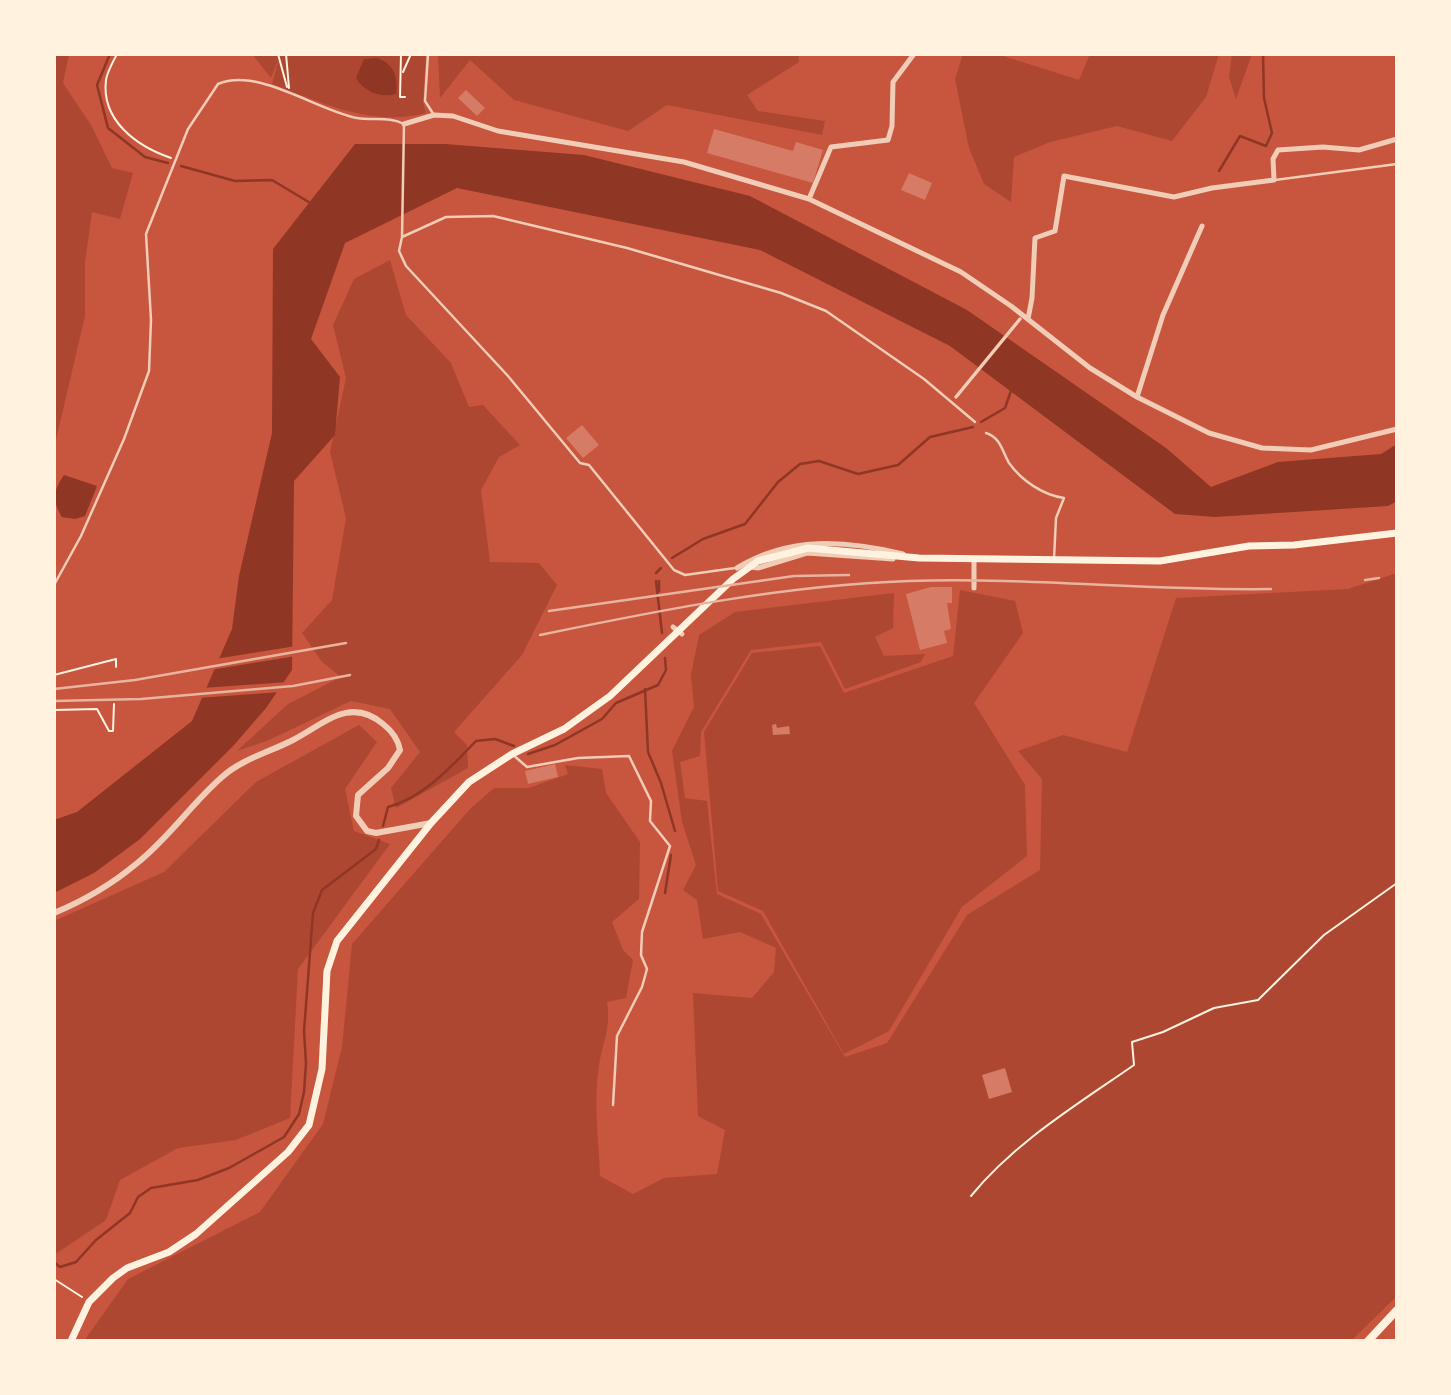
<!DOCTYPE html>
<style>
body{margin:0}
#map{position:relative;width:1451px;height:1395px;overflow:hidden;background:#c8553d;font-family:"Asap Condensed",sans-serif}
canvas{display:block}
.frame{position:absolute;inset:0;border:56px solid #fff3e0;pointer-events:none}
</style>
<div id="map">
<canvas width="1451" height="1395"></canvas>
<div class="frame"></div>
</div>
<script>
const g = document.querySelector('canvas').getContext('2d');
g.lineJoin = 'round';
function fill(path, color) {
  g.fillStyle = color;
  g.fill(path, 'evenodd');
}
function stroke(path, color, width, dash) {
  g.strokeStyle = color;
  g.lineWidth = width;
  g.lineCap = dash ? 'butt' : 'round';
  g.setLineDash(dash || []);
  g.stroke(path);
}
fill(new Path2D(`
 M 54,54 L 69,54 L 63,83 L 91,125 L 112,168 L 133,173 L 120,219 L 92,212 L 85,262 L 85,316 L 54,448 Z
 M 252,54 L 426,54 L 423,102 L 426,113 C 372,127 322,103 272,84 L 280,55 L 271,78 Z
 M 438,54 L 798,54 L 799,62 L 747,95 L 758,111 L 825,121 L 822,135 L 667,105 L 628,131 L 514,100 L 470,60 L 440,98 Z
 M 963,54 L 997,54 L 1079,80 L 1090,54 L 1219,54 L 1206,97 L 1172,141 L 1117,126 L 1050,142 L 1014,157 L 1011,202 L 984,184 L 969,148 L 955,79 Z
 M 1232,54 L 1252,54 L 1236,99 L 1229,77 Z
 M 390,260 L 406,315 L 451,363 L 469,407 L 483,405 L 520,445 L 499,457 L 481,490 L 490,562 L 539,563 L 557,585 L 522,655 L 454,732 L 467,745 L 468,768 L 396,808 L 391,788 L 420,752 L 390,709 L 351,701 L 269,740 L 237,751 L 288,704 L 341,677 L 322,662 L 302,633 L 332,600 L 346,518 L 330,452 L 346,378 L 333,325 L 354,279 Z
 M 1397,573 L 1397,1296 L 1351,1341 L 84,1341 L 128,1279 L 260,1212 L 323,1124 L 342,1047 L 352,944 L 470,809 L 494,788 L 529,788 L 568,774 L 565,765 L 602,769 L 606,793 L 640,842 L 639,899 L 612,922 L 623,950 L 633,960 L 626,998 L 607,1002 C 611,1031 603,1039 599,1066 C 593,1102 599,1140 600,1176 L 633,1194 L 664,1178 L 717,1174 L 725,1130 L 698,1116 L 693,993 L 752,998 L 774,972 L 776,948 L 740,932 L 703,939 L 697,900 L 683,890 L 696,865 L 682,822 L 672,751 L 694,707 L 691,675 L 699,635 L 735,612 L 894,593 L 893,628 L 875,637 L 884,656 L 925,654 L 921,662 L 845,689 L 821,642 L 751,650 L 701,732 L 700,756 L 680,762 L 685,798 L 707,801 L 717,894 L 761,914 L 845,1057 L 887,1043 L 967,915 L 1040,870 L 1042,779 L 1018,751 L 1063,735 L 1127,752 L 1176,598 L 1348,589 Z
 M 960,590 L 1015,601 L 1023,633 L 974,703 L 1025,785 L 1027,856 L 962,907 L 889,1031 L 844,1054 L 763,911 L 718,891 L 704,732 L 752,653 L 820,646 L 844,693 L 953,656 Z
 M 359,725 L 377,742 L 345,789 L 354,831 L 390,844 L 298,969 L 290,1118 L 236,1140 L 178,1148 L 120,1180 L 106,1220 L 54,1255 L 54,921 L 164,872 L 256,782 Z`), '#ae4732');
fill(new Path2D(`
 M 377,58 C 393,63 399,77 396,94 C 380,98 364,92 356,78 L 364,59 Z
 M 355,144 L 445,144 L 584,155 L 750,196 L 967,310 L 1166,448 L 1211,487 L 1278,462 L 1381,454 L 1397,444 L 1397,501 L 1388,506 L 1215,517 L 1175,514 L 950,346 L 760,250 L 457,188 L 345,243 L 311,339 L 340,377 L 335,435 L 294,481 L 292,670 L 266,708 L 234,745 L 140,839 L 94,873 L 54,893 L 54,820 L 77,812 L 192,721 L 232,629 L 239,576 L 272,433 L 273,249 Z
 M 64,475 L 97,486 L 85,516 L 75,519 L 62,517 C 52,500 53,491 64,475 Z`), '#8f3625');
fill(new Path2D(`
 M 296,646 L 296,656 L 210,670 L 215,659 Z
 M 288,682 L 281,692 L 198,698 L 202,688 Z`), '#c8553d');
stroke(new Path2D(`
 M 110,54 L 97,85 L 108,128 L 145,157 L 168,163
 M 181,166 L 235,181 L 272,180 L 312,204
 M 1219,171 L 1240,136 L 1266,146 L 1272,133 L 1264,98 L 1263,54
 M 981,422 L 1005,408 L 1012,388
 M 672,558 L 703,539 L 745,524 L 778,482 L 800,464 L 819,461 L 858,474 L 898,465 L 930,437 L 973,427
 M 656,573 L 661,568
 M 656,581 L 662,633
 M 659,581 L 659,591
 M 645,689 L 648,752 L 661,783 L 675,831
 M 528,754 L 555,745 L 602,719 L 616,703 L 658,685 L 666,670 L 665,658
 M 383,826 L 388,807 C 423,798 451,767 476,741 L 495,739 L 514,746
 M 665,893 L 671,855
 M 54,1262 L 60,1267 L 76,1262 L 96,1240 L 130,1213 L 138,1197 L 151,1188 L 198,1180 L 229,1168 L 284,1137 L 299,1114 L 304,1092 L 306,1063 L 304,1031 L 313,913 L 322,890 L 376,849 L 379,840`), '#8f3625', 2.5);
fill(new Path2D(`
 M 466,90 L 485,108 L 477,116 L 458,98 Z
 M 714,129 L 793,151 L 796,142 L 823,150 L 813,183 L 707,153 Z
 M 909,173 L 932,183 L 925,200 L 901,190 Z
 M 582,425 L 599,445 L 583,458 L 566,438 Z
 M 931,587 L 952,587 L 952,603 L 947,603 L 951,629 L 944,631 L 947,643 L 920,650 L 906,594 Z
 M 776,724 L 777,728 L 789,726 L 790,734 L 773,735 L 772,725 Z
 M 555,764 L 558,777 L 528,784 L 525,771 Z
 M 1005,1068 L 1012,1092 L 989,1099 L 982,1075 Z`), '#d67c66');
stroke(new Path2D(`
 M 117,54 C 113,62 107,72 106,80 C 101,120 136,146 171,158
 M 278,54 L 287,87
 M 286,54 L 289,88
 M 401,54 L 400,97 L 405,97
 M 403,72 L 411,54
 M 54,675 L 116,659 L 116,667
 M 54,710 L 97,709 L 109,731 L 113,731 L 114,704
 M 971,1196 C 1015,1142 1078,1104 1134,1065 L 1132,1042 L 1163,1032 L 1214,1008 L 1258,1000 L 1324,935 L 1397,883
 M 54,1279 L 82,1297`), '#fff3e0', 2);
stroke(new Path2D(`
 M 428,54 L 425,101 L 434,115
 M 1275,180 L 1397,164
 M 986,433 C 1001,438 1002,451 1009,463 C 1022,481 1043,495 1064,498 L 1056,518 L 1054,559
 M 735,568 L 685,575 L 674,570 L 589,465 L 580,463 L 508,376 L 406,266 L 399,251 L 402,237 L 446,217 L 493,216 L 627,248 L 781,293 L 826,311 L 924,379 L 975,422
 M 54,585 L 81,536 L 124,439 L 149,371 L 151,320 L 146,234 L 188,129 L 218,84 C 258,67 316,110 357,118 C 372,121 390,116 404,124 L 402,237
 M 512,754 L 527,767 L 578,758 L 629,756 L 651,801 L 650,821 L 670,846 L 642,932 L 641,955 L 647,969 L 642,987 L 617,1036 L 613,1105`), '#f1ccb7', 2.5);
stroke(new Path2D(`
 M 956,397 L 1020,319`), '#f1ccb7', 3.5);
stroke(new Path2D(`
 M 404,124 L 434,115 L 453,116 L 498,131 L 684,162 L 809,199 L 961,272 L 1011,306 L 1090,368 L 1137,397 L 1209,433 L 1262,448 L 1311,450 L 1397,429
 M 809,199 L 831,147 L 888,140 L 892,126 L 893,82 L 914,54
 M 1028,319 L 1032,298 L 1035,238 L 1055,231 L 1064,176 L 1174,197 L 1212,188 L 1274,180 L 1273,159 L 1278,150 L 1323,147 L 1359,150 L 1397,139
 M 1137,397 L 1163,315 L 1202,226
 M 751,567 L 758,568 L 807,553 L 893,559
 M 737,568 C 789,536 845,540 903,554
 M 974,588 L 974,559
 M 673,627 L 682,634`), '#f1ccb7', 5);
stroke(new Path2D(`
 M 54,913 C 83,901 112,884 136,864 C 169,838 191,804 222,777 C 242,759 270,752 293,740 C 324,724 350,696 383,724 C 392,731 398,739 400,750 L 388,768 L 358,795 L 356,816 L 367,831 L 376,833 L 431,823`), '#f1ccb7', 6);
stroke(new Path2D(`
 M 71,1341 L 89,1302 L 113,1278 L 127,1268 L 169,1252 L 196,1234 L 288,1152 L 309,1125 L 322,1069 L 327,971 L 337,941 L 431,823 L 469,782 L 512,754 L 564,729 L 610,696 L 733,579 L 758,561 L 808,548 L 919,558 L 1160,561 L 1249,546 L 1294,545 L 1397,533`), '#fff3e0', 7);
stroke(new Path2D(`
 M 1368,1341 L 1397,1310`), '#fff3e0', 8);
stroke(new Path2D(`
 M 1365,580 L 1379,578
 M 549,611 L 794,576 L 849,575
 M 540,635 C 661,610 786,585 909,581 C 1029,577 1150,591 1271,589
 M 54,689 L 135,680 L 346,643
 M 54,701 L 141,699 L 293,686 L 350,675`), '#e9b49f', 2.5);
</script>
